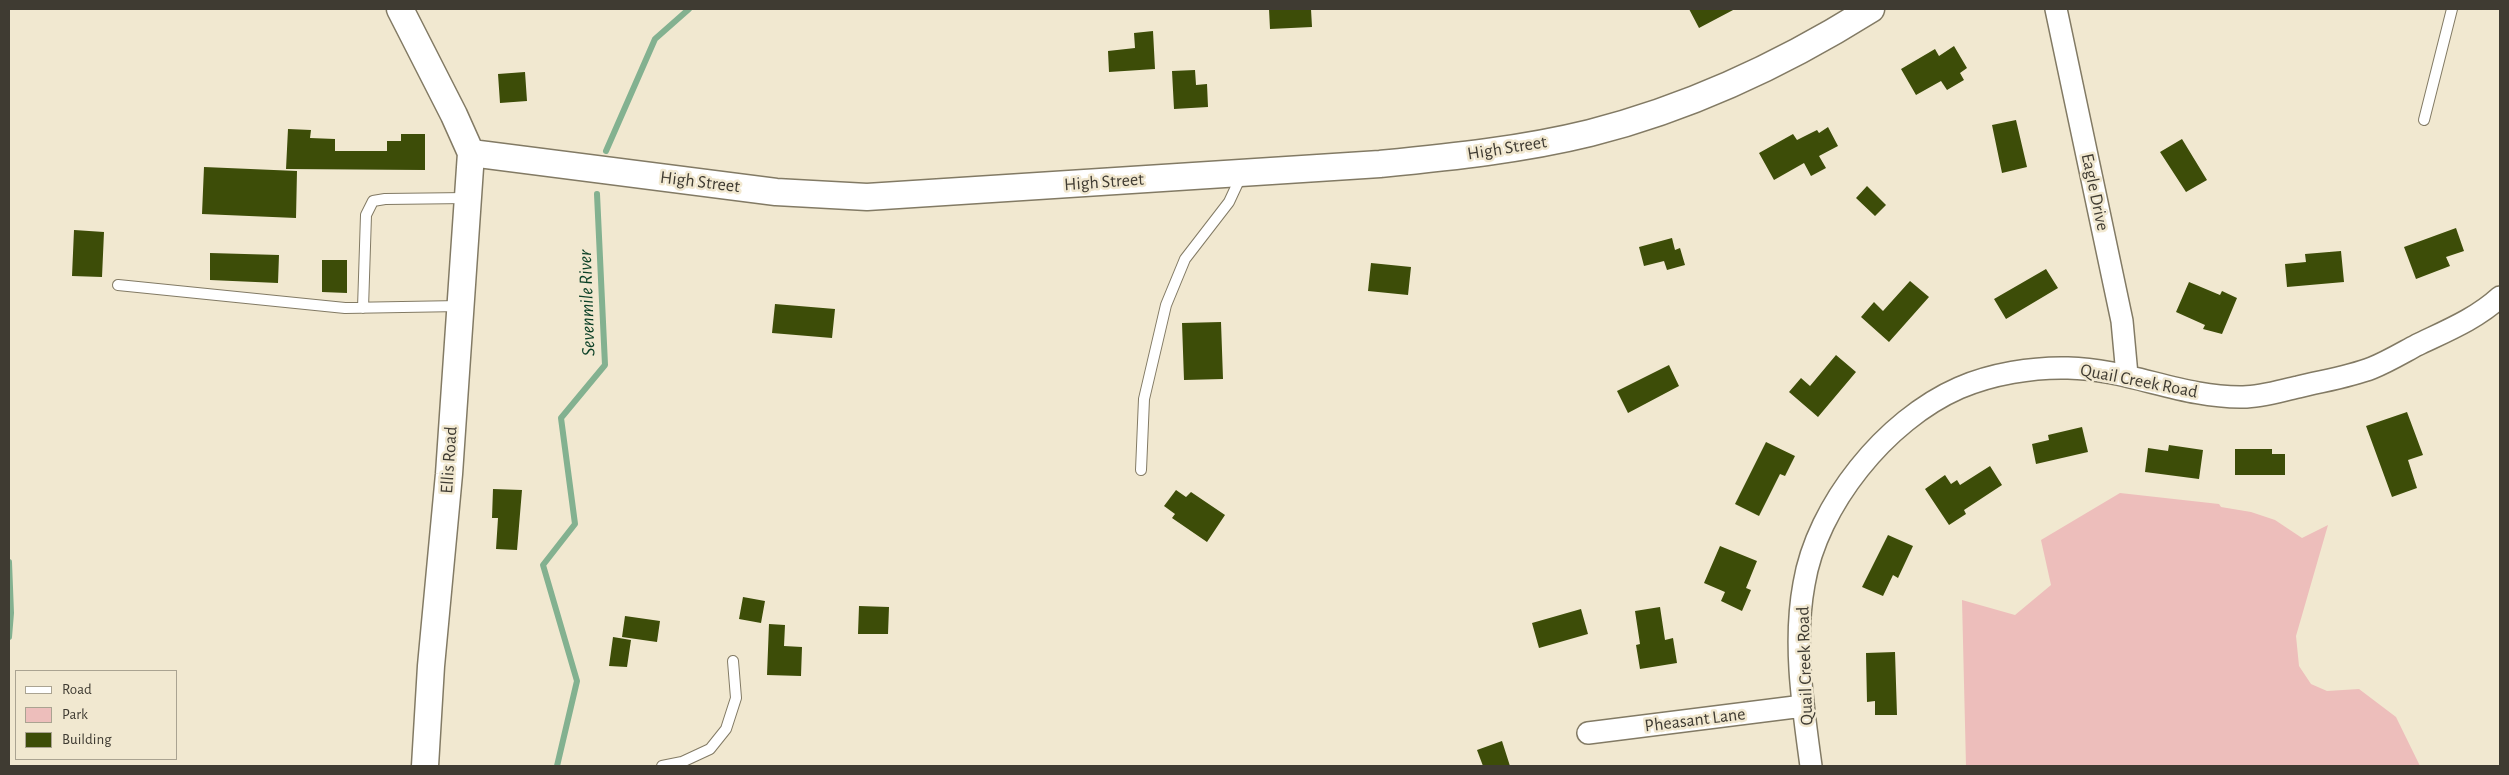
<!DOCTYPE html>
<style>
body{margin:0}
#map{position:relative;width:2509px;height:775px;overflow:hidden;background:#f1e8d0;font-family:"Alegreya Sans",sans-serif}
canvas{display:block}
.frame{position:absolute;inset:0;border:10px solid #3f3b32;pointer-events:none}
.legend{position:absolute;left:15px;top:670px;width:162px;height:90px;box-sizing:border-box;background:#f1e8d0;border:1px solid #aaa391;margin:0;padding:6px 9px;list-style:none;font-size:15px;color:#3f3b32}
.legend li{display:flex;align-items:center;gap:10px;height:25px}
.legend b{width:25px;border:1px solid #aaa391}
</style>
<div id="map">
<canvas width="2509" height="775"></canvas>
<div class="frame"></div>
<ul class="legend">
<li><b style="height:6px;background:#fff"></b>Road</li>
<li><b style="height:14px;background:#edbebb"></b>Park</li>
<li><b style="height:14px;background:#3d4d08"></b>Building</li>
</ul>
</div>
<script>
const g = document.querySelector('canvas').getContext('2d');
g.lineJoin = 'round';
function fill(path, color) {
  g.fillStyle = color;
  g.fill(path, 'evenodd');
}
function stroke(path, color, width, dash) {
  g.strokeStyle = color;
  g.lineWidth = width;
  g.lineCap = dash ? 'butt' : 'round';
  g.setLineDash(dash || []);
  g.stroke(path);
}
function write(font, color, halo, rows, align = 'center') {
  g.font = font + ' "Alegreya Sans",sans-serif';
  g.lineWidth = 5;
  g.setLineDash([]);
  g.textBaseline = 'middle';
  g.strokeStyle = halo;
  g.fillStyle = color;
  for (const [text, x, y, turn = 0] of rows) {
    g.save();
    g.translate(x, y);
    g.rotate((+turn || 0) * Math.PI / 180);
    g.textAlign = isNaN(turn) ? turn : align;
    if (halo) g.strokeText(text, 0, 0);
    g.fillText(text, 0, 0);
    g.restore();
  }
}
fill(new Path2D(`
 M 2120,493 L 2219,504 L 2221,507 L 2251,512 L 2275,520 L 2302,538 L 2328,525 L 2296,636 L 2299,666 L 2311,684 L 2327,691 L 2359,689 L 2396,717 L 2420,766 L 1966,766 L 1962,600 L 2015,615 L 2051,585 L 2041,540 Z`), '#edbebb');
stroke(new Path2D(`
 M 606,151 L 655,39 L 689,9
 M 9,562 L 11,613 L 9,637
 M 557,766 L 577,681 L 543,565 L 575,524 L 561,418 L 605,365 L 597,194`), '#83b190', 6);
fill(new Path2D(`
 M 1269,9 L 1311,9 L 1312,27 L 1270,29 Z
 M 1689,9 L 1735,9 L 1699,28 Z
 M 1153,31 L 1155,69 L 1109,72 L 1108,51 L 1135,48 L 1134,33 Z
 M 1954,46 L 1967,68 L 1960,73 L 1964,80 L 1947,90 L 1941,81 L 1916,95 L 1901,69 L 1935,49 L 1939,56 Z
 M 1195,70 L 1196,85 L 1207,84 L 1208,107 L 1174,109 L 1172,71 Z
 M 525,72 L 527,101 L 500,103 L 498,74 Z
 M 2016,120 L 2027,167 L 2002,173 L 1992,125 Z
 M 1828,127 L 1838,146 L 1819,156 L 1826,168 L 1811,176 L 1804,163 L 1774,180 L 1759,153 L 1793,134 L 1797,140 L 1817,130 L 1819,133 Z
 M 288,129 L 311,130 L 310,138 L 335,139 L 335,151 L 387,151 L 387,141 L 401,141 L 401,134 L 425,134 L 425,170 L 286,169 Z
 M 2182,139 L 2207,180 L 2186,192 L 2160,152 Z
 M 204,167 L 297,171 L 296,218 L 202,214 Z
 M 1867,186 L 1886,205 L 1875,216 L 1856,198 Z
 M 2456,228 L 2464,251 L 2446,257 L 2450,266 L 2416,279 L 2404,247 Z
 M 74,230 L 104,232 L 102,277 L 72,276 Z
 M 1672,238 L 1675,250 L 1680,248 L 1685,265 L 1667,270 L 1664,261 L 1644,266 L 1639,247 Z
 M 2341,251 L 2344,282 L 2287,287 L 2285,264 L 2306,262 L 2305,254 Z
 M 210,253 L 279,255 L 278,283 L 210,280 Z
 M 322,260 L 347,260 L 347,293 L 322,292 Z
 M 1371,263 L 1411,267 L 1408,295 L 1368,291 Z
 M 2046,269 L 2058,288 L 2006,319 L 1994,299 Z
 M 1910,281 L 1929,297 L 1889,342 L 1861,317 L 1874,302 L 1883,311 Z
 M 2189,282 L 2220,295 L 2222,291 L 2237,298 L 2222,334 L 2203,329 L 2205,325 L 2176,312 Z
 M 775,304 L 835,309 L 832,338 L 772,333 Z
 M 1221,322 L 1223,379 L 1184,380 L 1182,323 Z
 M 1836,355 L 1856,372 L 1818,417 L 1789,392 L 1801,378 L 1810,386 Z
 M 1669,365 L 1679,386 L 1628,413 L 1617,391 Z
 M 2407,412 L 2423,455 L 2408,460 L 2417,488 L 2392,497 L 2366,426 Z
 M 2082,427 L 2088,452 L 2036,464 L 2032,444 L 2049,440 L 2048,435 Z
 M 1766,442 L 1795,456 L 1785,476 L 1780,474 L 1759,516 L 1735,504 Z
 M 2169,445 L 2203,450 L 2199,479 L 2145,472 L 2148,448 L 2168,451 Z
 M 2235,449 L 2272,449 L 2272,454 L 2285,454 L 2285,475 L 2235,475 Z
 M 1990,466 L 2002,485 L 1964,510 L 1966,514 L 1949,525 L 1925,489 L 1945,475 L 1951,484 L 1957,480 L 1960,485 Z
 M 493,489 L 522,490 L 517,550 L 496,549 L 498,518 L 492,518 Z
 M 1176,490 L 1186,497 L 1191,492 L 1225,515 L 1207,542 L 1172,518 L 1175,514 L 1164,506 Z
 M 1888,535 L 1913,546 L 1898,578 L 1893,575 L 1883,596 L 1862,587 Z
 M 1720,546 L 1757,561 L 1746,588 L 1751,590 L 1742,611 L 1721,601 L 1725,592 L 1704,583 Z
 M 743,597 L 765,601 L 761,623 L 739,619 Z
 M 859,606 L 889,607 L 888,634 L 858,634 Z
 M 1660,607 L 1665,640 L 1673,638 L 1677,663 L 1640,669 L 1636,645 L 1640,644 L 1635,611 Z
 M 1581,609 L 1588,634 L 1539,648 L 1532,623 Z
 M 625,616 L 660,621 L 657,642 L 622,637 Z
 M 769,624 L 785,625 L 784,646 L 802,647 L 801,676 L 767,675 Z
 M 613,637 L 631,640 L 627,667 L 609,666 Z
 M 1895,652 L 1897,715 L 1875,715 L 1875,701 L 1867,702 L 1866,653 Z
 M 1502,741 L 1510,766 L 1483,766 L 1477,750 Z`), '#3d4d08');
const service = new Path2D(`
 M 2424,120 L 2452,9
 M 118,285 L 345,308 L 460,306
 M 363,308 L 366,215 L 373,201 L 385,199 L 467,198
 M 1141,470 L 1144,399 L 1166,305 L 1185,259 L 1229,202 L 1242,174
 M 662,766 L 682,762 L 710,749 L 726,729 L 736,698 L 733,661`);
const minor = new Path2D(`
 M 2056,9 L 2122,321 L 2127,375
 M 1588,733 L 1803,706
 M 1811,766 C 1803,707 1793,643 1804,584 C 1817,505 1886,420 1959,388 C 1991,374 2033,367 2068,368 C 2128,369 2183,398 2243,397 C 2261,397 2280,391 2298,387 C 2322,381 2349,377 2372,368 C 2387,362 2402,353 2417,345 C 2446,331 2476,319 2500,297`);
const tertiary = new Path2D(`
 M 400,9 L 454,115 L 471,153 L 449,474 L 431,666 L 425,766
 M 471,153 L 776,192 L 867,197 L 1380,164 C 1450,157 1521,150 1590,133 C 1689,108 1785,63 1871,9`);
stroke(service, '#827a64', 12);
stroke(minor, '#827a64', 24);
stroke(tertiary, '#827a64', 29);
stroke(service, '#fff', 10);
stroke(minor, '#fff', 21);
stroke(tertiary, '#fff', 26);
write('18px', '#3f3b32', '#f1e8d0', [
 ["High Street",1507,148,-9],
 ["High Street",700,182,7],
 ["High Street",1104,182,-4],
 ["Eagle Drive",2095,192,78],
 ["Quail Creek Road",2139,381,11],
 ["Ellis Road",449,460,-86],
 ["Quail Creek Road",1805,666,-92],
 ["Pheasant Lane",1695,720,-7]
]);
write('italic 19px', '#0a3f25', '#f1e8d0', [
 ["Sevenmile River",587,303,-92]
]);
</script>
